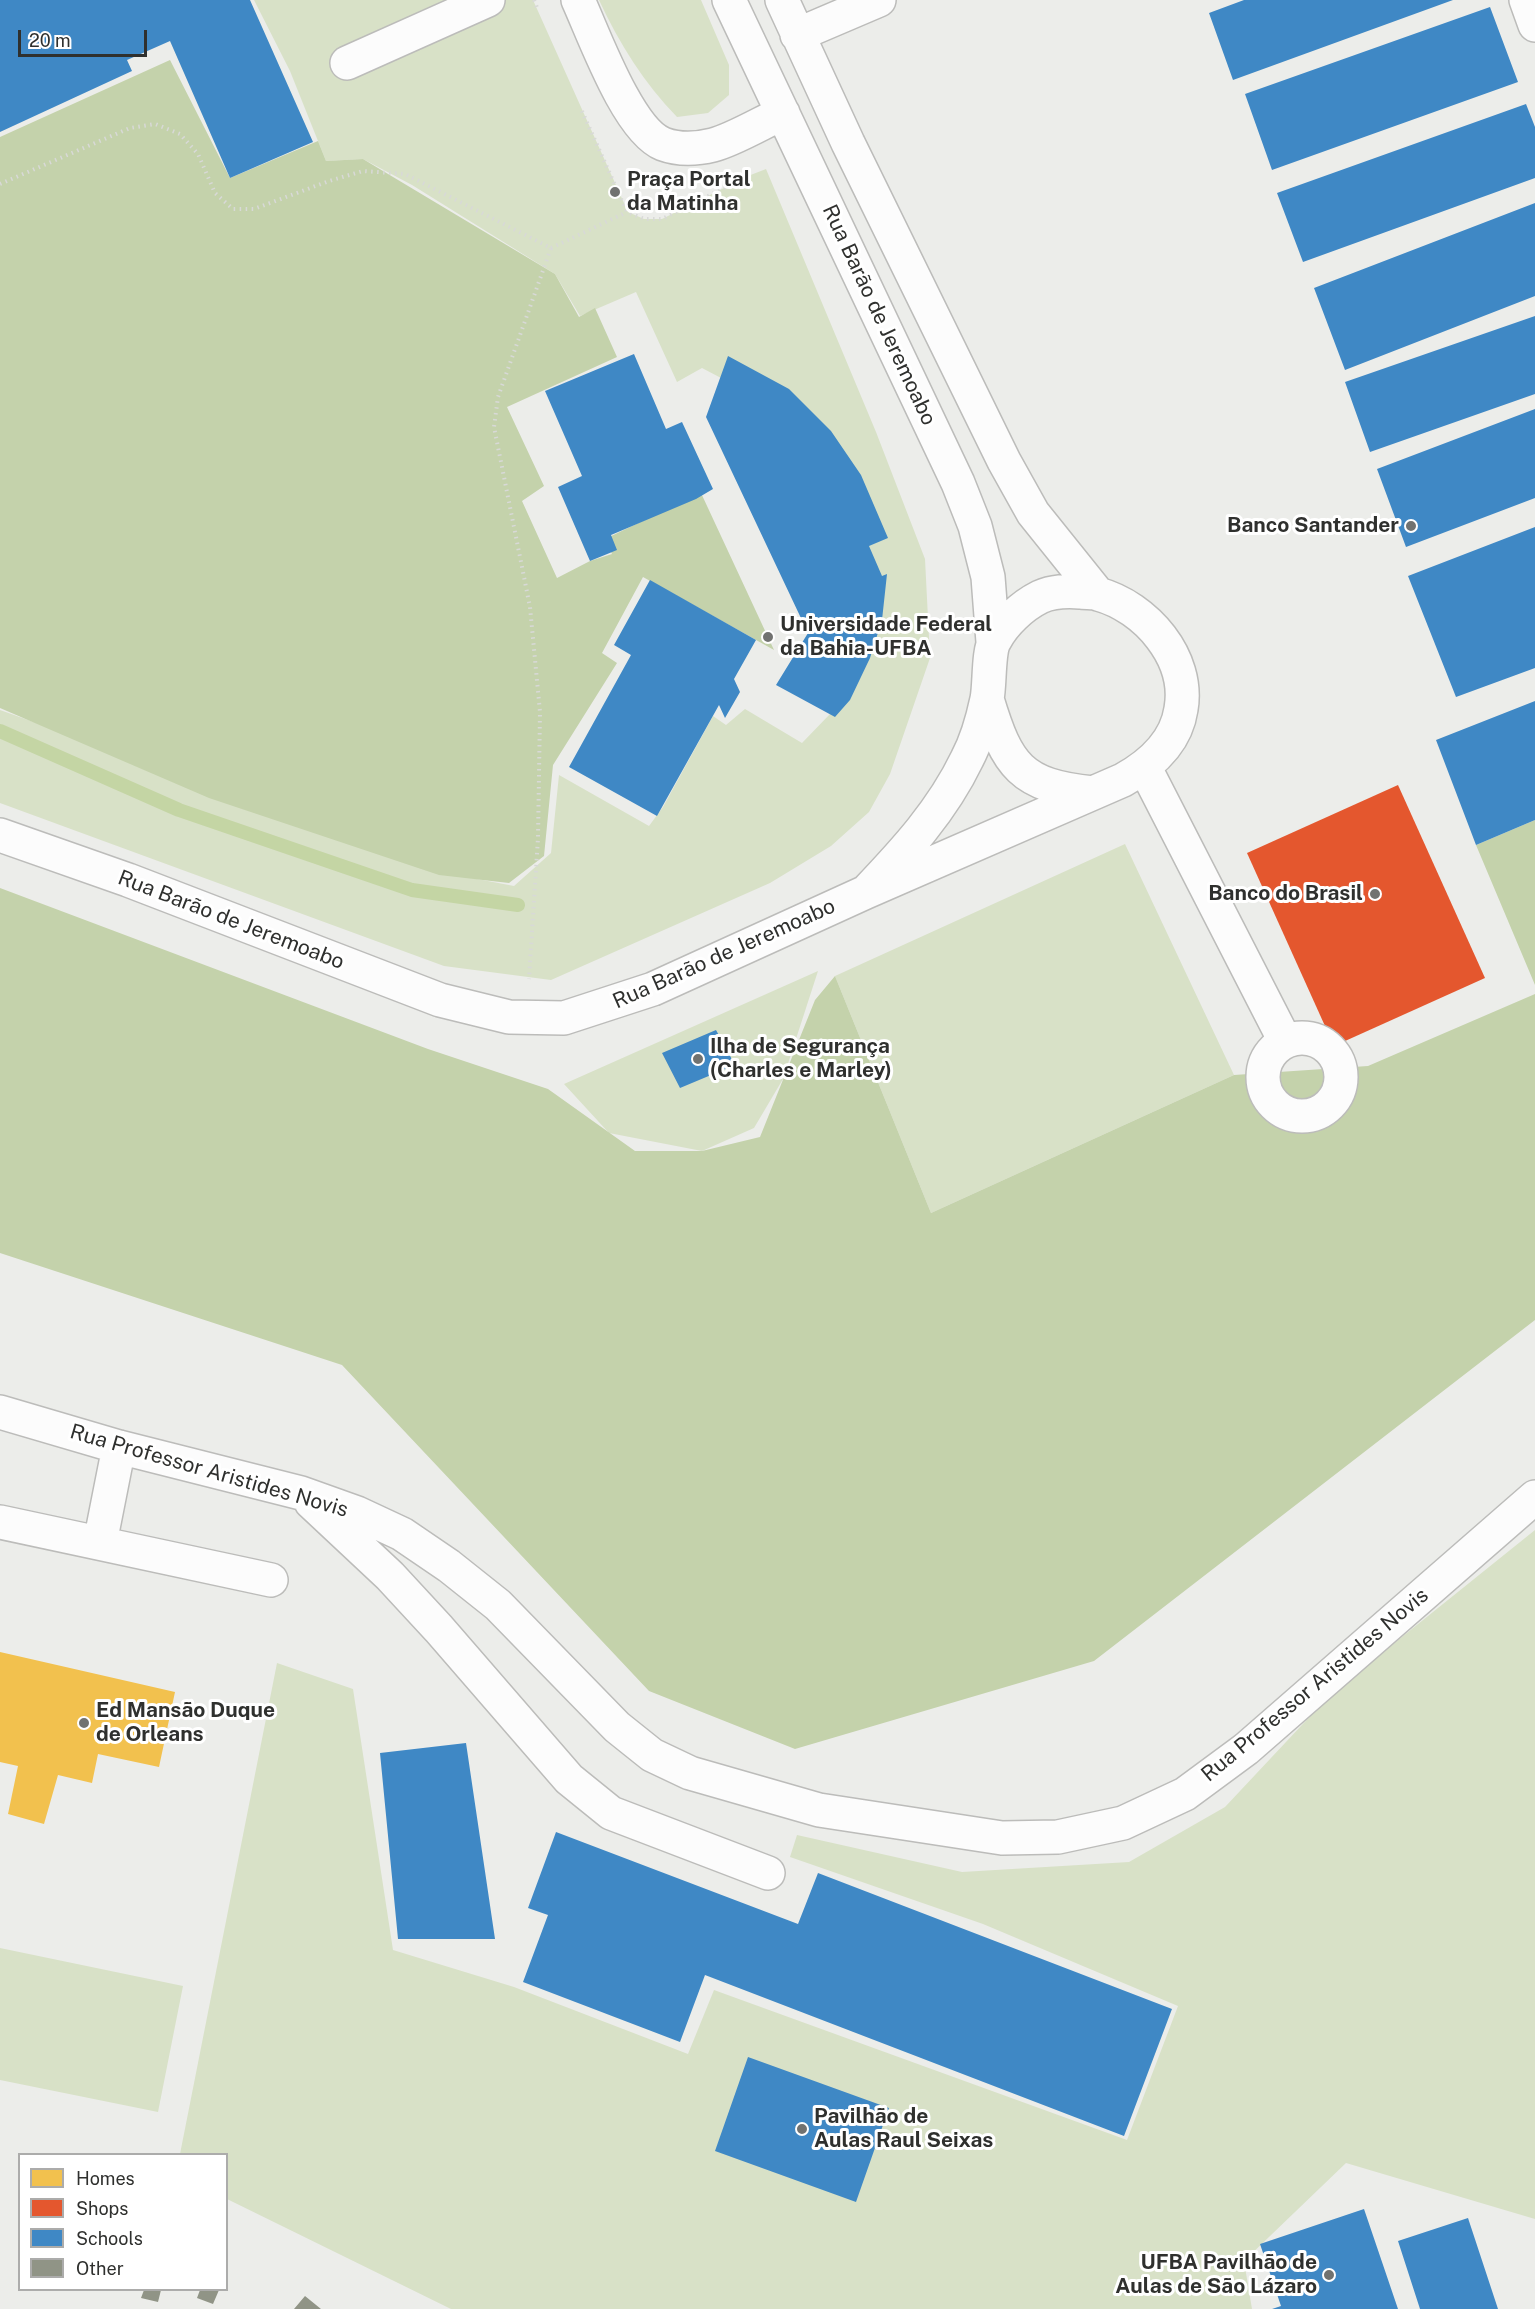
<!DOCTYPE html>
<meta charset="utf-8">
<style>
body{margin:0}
#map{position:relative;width:1535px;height:2309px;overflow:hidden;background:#ecedea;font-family:"Public Sans",sans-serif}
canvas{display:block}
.legend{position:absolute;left:18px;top:2153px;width:210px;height:138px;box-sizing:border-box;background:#fff;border:2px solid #acacab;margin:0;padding:8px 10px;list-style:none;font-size:18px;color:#2f302e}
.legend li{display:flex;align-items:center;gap:12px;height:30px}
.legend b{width:30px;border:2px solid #acacab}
.scale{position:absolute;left:18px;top:30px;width:129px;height:27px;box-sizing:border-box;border:3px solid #2f302e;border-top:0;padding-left:8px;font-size:18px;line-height:21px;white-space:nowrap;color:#2f302e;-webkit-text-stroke:4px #fff;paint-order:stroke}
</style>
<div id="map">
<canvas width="1535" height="2309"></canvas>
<ul class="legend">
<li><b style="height:16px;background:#f2c14e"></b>Homes</li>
<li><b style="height:16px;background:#e4572e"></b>Shops</li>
<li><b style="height:16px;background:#3f88c5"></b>Schools</li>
<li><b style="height:16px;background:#909486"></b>Other</li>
</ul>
<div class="scale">20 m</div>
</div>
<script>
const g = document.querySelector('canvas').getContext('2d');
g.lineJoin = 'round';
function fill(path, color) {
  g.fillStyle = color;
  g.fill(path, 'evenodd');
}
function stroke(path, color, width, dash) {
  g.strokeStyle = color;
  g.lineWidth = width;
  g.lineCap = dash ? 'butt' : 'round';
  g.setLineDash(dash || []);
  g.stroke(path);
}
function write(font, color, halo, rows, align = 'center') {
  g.font = font + ' "Public Sans",sans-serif';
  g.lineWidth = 6;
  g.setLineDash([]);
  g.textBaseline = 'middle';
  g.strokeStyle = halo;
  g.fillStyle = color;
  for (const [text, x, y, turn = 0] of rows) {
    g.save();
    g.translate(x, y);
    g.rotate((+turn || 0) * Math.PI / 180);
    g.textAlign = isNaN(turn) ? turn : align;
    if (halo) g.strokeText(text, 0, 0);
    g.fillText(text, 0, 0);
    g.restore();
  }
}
fill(new Path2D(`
 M 254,0 L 533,0 L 628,212 L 644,219 L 662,219 L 748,176 L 766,169 L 876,432 L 925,559 L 930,658 L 890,774 L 869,812 L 831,846 L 770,883 L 551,980 L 444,966 L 0,803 L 0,710 L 472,878 L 514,886 L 551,853 L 559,775 L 649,826 L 663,807 L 713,716 L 726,725 L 745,709 L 802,743 L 830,714 L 859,634 L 763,400 L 702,368 L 677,382 L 636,292 L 580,316 L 555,274 L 412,185 L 363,159 L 326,161 L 290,71 Z
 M 599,0 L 701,0 L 729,65 L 729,95 L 708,113 L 677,117 C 644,83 619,43 599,0 Z
 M 1125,844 L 1234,1075 L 931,1213 L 835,976 Z
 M 818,971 L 783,1079 L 754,1128 L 702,1151 L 609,1133 L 564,1084 Z
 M 1535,1530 L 1535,2219 L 1346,2163 L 1244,2261 L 1252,2309 L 451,2309 L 227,2199 L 226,2154 L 180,2154 L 277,1663 L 353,1689 L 393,1950 L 514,1987 L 688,2054 L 714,1990 L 1127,2140 L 1178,2006 L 983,1924 L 790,1857 L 797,1835 L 962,1872 L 1129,1862 L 1225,1807 L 1331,1694 Z
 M 0,1948 L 183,1986 L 158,2112 L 0,2080 Z`), '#d8e1c7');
fill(new Path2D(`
 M 170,60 L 230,178 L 318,141 L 326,161 L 363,159 L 555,274 L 579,317 L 595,308 L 617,357 L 507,407 L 544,486 L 522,501 L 557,578 L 590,561 L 612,554 L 605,539 L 701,493 L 774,650 L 643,577 L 602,653 L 617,663 L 553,765 L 544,856 L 509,883 L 439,875 L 209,798 L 0,708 L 0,137 Z
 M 1535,820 L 1535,985 L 1476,845 Z
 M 0,888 L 428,1049 L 548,1089 L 635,1151 L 702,1151 L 760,1137 L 815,1000 L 835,976 L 931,1213 L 1234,1075 L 1368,1066 L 1535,994 L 1535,1320 L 1094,1661 L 795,1749 L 649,1691 L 342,1365 L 0,1253 Z`), '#c4d2ab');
fill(new Path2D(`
 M 0,1652 L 175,1692 L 159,1767 L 98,1754 L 92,1783 L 58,1775 L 44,1824 L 8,1814 L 18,1766 L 0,1762 Z`), '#f2c14e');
fill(new Path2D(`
 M 1398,785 L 1485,978 L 1334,1046 L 1247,853 Z`), '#e4572e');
fill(new Path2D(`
 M 0,0 L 250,0 L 313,142 L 230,178 L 170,41 L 127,60 L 132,71 L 0,132 Z
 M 1244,0 L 1453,0 L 1233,80 L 1209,13 Z
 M 1490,7 L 1518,82 L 1272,170 L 1245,94 Z
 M 1526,104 L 1535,127 L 1535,178 L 1303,262 L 1277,193 Z
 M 1535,203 L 1535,296 L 1345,370 L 1314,288 Z
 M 1535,316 L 1535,394 L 1370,452 L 1345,382 Z
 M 634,354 L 666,429 L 682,422 L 713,489 L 696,499 L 611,535 L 617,550 L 590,561 L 558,487 L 582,476 L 545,391 Z
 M 728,356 L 789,389 L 831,431 L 861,475 L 888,538 L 869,546 L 882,576 L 887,574 L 882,620 L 870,658 L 850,700 L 835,717 L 776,685 L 808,633 L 706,417 Z
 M 1535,409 L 1535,498 L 1406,547 L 1377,469 Z
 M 1535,527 L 1535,668 L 1456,697 L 1408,576 Z
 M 650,580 L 756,640 L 734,679 L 740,692 L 725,718 L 719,705 L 657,816 L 569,767 L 631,655 L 614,645 Z
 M 1535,701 L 1535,820 L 1476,845 L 1436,740 Z
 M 716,1030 L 735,1065 L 680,1088 L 662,1053 Z
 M 466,1743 L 495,1939 L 398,1939 L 380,1753 Z
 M 556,1832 L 798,1924 L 818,1873 L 1172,2009 L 1124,2136 L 705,1975 L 680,2042 L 523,1982 L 548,1915 L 528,1908 Z
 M 748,2057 L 889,2108 L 856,2202 L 715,2151 Z
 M 1364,2209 L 1398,2309 L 1272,2309 L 1281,2306 L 1260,2244 Z
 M 1468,2218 L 1498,2309 L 1420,2309 L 1398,2241 Z`), '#3f88c5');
stroke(new Path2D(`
 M 0,731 L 179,810 L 412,890 L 518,905`), '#c4d5a4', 14);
fill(new Path2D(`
 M 144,2290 L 161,2290 L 158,2302 L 141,2298 Z
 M 200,2290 L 219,2290 L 213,2304 L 197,2298 Z
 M 305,2296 L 321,2309 L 294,2309 Z`), '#909486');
const minor = new Path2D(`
 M 578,0 C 594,35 628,130 663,144 C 679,150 697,149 713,145 C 733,140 763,122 783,113
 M 729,0 L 958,483 L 975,526 L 988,577 L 993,642
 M 782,0 L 848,143 L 1004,461 L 1033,513 L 1098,594
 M 1526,0 L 1535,25
 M 797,35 L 879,0
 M 347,63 L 488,0
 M 987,699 C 1007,766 1021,786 1093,793
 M 1145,768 L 1285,1041
 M 0,835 L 128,880 L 440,1000 L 509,1017 L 564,1018 L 653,989 L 866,892 L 1123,780 C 1150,765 1176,743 1181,709 C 1190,658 1146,607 1098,594 C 1093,592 1086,593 1080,592 C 1066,591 1053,591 1040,597 C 1022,606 1004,623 995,640 C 988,651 990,684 987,699 C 983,718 976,742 967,759 C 942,811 905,851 866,892
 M1263 1077a39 39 0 1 1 78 0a39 39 0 1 1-78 0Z
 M 0,1412 L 119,1447 L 301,1493 L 357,1513 L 402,1534 L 449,1566 L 498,1605 L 617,1727 L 652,1755 L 690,1773 L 819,1810 L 1002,1838 L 1058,1837 L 1123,1823 L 1185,1794 L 1246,1749 L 1535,1497
 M 311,1502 L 390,1576 L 439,1629 L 569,1779 L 611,1813 L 768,1873
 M 0,1522 L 271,1580
 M 100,1543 L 119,1447`);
stroke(minor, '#bcbcba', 36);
stroke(new Path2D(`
 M 534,0 L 538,10
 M 582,111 L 627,212 L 644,219 L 662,219 L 738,181
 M 0,184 L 130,128 L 155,124 L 180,134 L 198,154 L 215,193 L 233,209 L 254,209 L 329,181 L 363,171 L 405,174 L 551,248 L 498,397 L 494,427 L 530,607 L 540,712 L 538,838 L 529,979
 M 551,248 L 627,212`), '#d8d9d7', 4, [1.5, 4.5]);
stroke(minor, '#fcfcfc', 33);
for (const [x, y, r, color] of [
 [615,192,6,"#717270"],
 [1411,526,6,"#717270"],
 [768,637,6,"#717270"],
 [1375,894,6,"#717270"],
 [698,1059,6,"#717270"],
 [84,1723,6,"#717270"],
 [802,2129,6,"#717270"],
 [1329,2275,6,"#717270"]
]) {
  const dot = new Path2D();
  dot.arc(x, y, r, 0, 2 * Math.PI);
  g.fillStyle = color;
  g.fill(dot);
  stroke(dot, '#fff', 2);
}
write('bold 21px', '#2f302e', '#fff', [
 ["Praça Portal",627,180],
 ["da Matinha",627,204],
 ["Banco Santander",1399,526,"right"],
 ["Universidade Federal",780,625],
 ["da Bahia-UFBA",780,649],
 ["Banco do Brasil",1363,894,"right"],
 ["Ilha de Segurança",710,1047],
 ["(Charles e Marley)",710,1071],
 ["Ed Mansão Duque",96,1711],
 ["de Orleans",96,1735],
 ["Pavilhão de",814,2117],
 ["Aulas Raul Seixas",814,2141],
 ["UFBA Pavilhão de",1317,2263,"right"],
 ["Aulas de São Lázaro",1317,2287,"right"]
], 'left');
write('21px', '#2f302e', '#fff', [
 ["Rua Barão de Jeremoabo",879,315,65],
 ["Rua Barão de Jeremoabo",231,920,21],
 ["Rua Barão de Jeremoabo",724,954,-24],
 ["Rua Professor Aristides Novis",209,1471,16],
 ["Rua Professor Aristides Novis",1315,1685,-40]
]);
</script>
